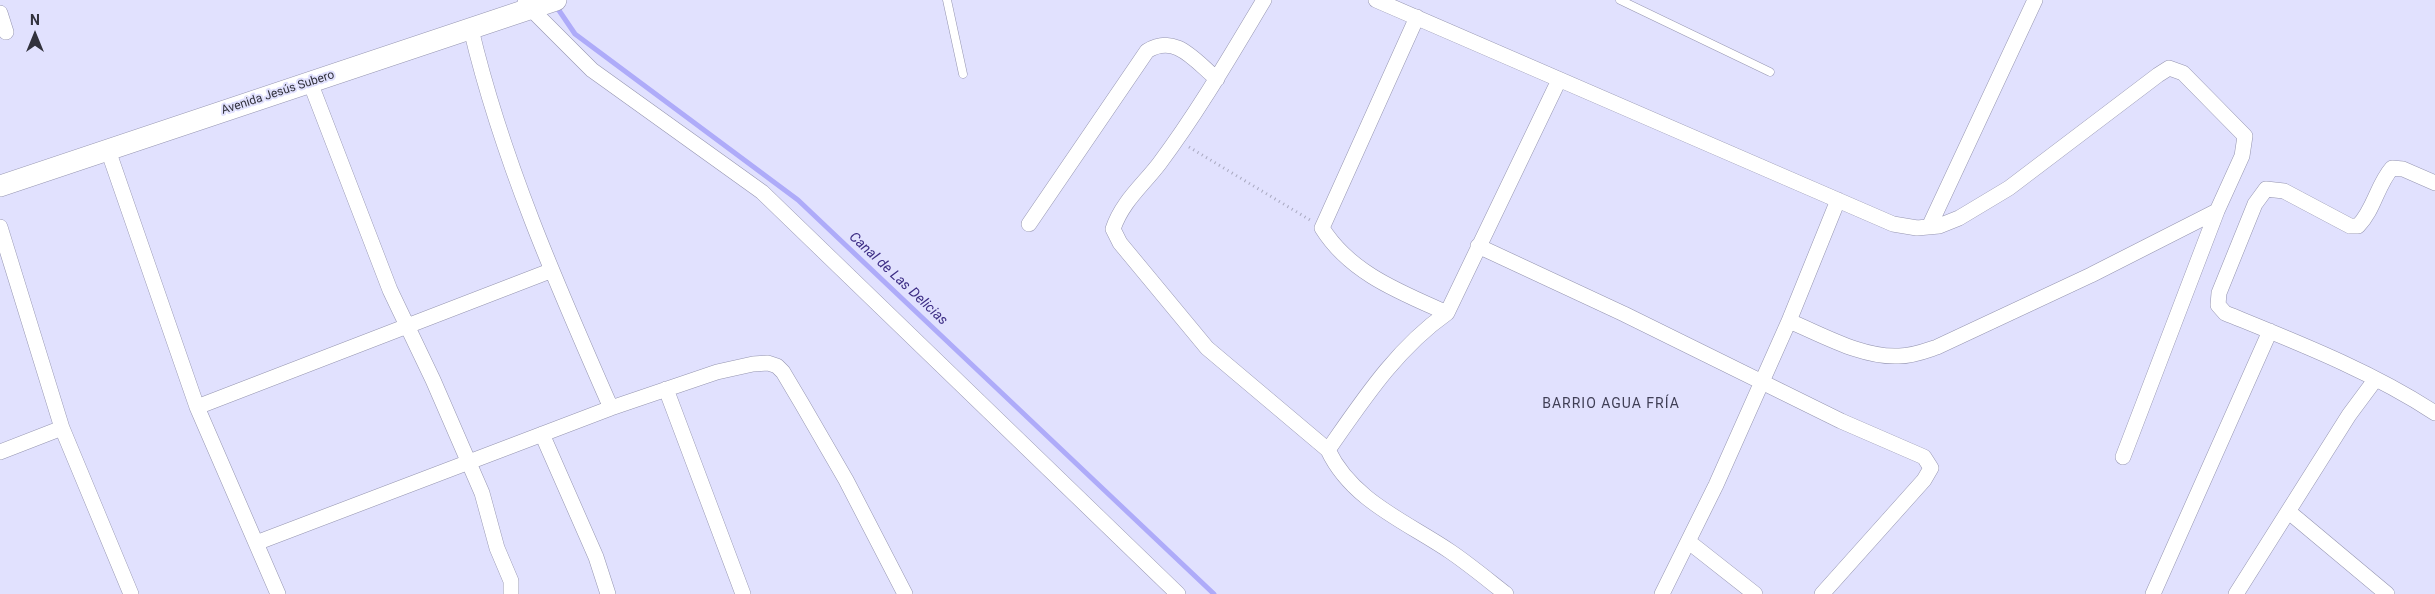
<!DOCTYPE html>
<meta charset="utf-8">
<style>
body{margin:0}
#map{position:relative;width:2435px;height:594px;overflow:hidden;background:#e1e1fe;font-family:Roboto,sans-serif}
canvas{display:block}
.north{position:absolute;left:10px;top:10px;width:50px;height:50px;-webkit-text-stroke:4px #e1e1fe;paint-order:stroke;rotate:0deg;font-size:14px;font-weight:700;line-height:20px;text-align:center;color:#32323d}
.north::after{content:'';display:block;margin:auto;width:18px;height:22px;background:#32323d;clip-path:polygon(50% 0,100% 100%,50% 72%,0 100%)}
</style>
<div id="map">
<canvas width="2435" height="594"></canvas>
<div class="north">N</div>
</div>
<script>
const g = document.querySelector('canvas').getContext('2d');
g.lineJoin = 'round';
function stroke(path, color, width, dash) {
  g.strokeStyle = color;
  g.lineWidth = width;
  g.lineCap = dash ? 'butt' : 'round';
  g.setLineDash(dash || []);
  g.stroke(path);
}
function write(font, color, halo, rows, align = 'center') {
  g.font = font + ' Roboto,sans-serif';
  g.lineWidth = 4;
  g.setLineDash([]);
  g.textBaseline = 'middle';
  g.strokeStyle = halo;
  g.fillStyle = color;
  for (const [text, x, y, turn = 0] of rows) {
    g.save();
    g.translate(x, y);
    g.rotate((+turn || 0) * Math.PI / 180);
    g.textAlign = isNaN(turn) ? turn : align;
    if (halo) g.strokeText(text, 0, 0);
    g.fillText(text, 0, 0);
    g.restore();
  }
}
stroke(new Path2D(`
 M 556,6 L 575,34 L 798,200 L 1214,594`), '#aeabf9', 5);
const lane = new Path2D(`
 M 947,0 L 963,74
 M 1620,0 L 1770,72`);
const street = new Path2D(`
 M 1264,0 C 1231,55 1198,112 1159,164 C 1142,186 1122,202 1113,229 L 1120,243 L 1207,348 L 1328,450 C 1352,501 1407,522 1451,552 C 1470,565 1488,580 1506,594
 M 1376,0 L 1893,224 L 1917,228 L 1939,226 L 1959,218 L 2009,188 L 2158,75 L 2169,68 L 2183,73 L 2245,136 L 2242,156 L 2217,211 L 2123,457
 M 525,3 L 592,70 L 762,192 L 1178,594
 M 0,13 L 6,32
 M 1417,17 L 1322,228 C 1350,273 1400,292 1447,313
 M 471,29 C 502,160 557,285 611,408
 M 310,82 L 390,290 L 433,380 L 482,493 L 497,548 L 511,581 L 511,594
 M 108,150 L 197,407 L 278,594
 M 2435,183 L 2403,169 L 2392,168 C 2377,185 2374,210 2358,226 L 2350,226 L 2284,191 L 2266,189 L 2255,204 L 2219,293 L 2218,305 L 2225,313 C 2296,342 2371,371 2435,413
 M 1029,224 L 1147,51 C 1176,33 1195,61 1217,79
 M 0,227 L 62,428 L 131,594
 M 1929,227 L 2035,0
 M 1478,246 L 1624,314 L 1841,421 L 1924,457 L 1931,468 L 1924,480 L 1822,594
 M 1789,321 C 1823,335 1862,358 1899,356 C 1913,356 1925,351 1937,347 L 2091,275 L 2217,211
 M 666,389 L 743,594
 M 197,407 L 550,271
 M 542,434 L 596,557 L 608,594
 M 1328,450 C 1363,400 1396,349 1447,313 L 1559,80
 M 0,452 L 62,428
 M 2289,512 L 2387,594
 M 1689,542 L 1755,594
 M 256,543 L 611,408 L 717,372 L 753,364 L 768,363 L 777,366 L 783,372 L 802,404 L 846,480 L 905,594
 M 1662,594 L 1716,485 L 1789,321 L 1838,200
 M 2153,594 L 2270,331
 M 2236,594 L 2349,415 L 2375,380`);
const secondary = new Path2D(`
 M 0,186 L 556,0`);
stroke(lane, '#9595b0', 9);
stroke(street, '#9595b0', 16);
stroke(secondary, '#9595b0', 22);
stroke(new Path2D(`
 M 1189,147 L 1310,220`), '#a9a9c0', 3, [1, 4]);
stroke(lane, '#fff', 8);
stroke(street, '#fff', 15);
stroke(secondary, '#fff', 21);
write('12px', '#32323d', '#e1e1fe', [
 ["Avenida Jesús Subero",278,93,-18]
]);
write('italic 14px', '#3d2d85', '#e1e1fe', [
 ["Canal de Las Delicias",898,279,43]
]);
g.letterSpacing = '1px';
write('14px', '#403f56', '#e1e1fe', [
 ["BARRIO AGUA FRÍA",1611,404]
]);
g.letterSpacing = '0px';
</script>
